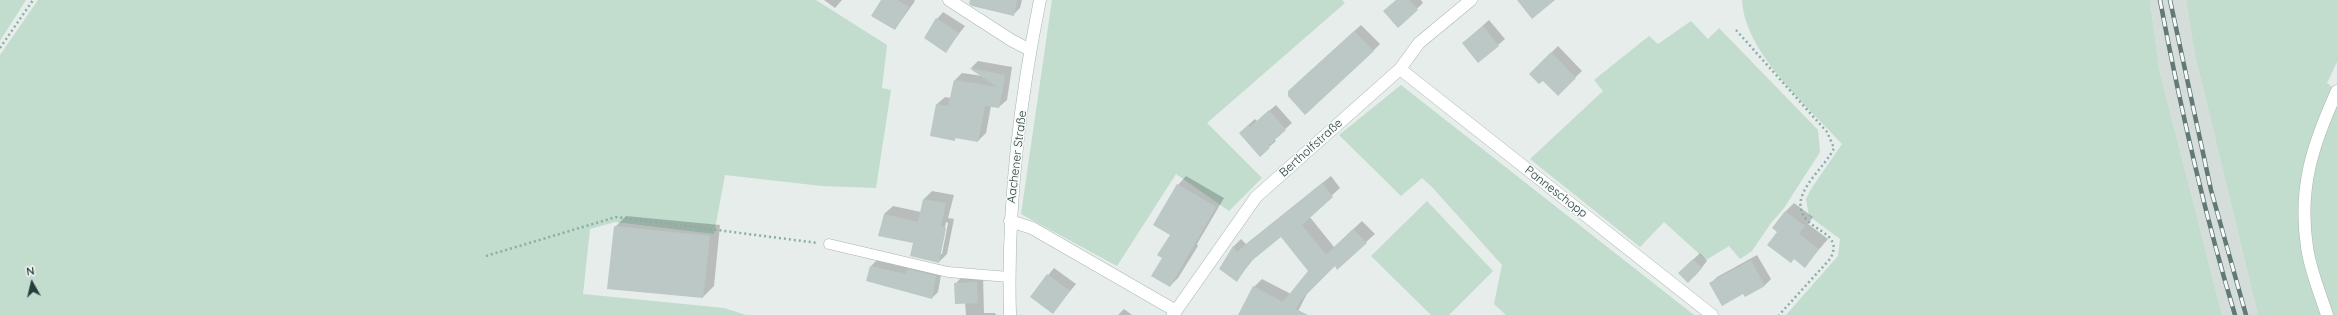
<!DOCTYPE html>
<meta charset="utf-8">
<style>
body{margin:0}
#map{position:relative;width:2337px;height:315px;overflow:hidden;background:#e6edeb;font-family:Quicksand,sans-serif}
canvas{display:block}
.north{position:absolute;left:12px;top:263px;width:40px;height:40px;-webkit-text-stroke:3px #f6faf9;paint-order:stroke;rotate:352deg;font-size:11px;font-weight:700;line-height:16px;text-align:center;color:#273d3b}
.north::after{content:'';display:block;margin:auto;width:14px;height:18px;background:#273d3b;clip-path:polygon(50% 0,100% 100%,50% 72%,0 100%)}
</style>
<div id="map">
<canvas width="2337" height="315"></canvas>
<div class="north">N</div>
</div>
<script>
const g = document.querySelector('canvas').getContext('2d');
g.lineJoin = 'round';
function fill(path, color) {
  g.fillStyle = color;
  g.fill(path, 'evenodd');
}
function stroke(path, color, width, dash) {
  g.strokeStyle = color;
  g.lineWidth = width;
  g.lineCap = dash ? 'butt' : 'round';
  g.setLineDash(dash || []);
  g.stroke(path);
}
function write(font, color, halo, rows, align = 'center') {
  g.font = font + ' Quicksand,sans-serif';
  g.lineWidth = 3;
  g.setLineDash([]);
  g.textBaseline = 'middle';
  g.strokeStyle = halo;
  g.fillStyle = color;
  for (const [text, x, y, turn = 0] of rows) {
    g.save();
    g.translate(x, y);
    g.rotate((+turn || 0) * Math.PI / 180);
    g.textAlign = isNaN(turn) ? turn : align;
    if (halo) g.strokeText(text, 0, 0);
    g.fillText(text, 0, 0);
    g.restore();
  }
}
fill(new Path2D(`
 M 2150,0 L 2186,0 L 2195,55 L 2258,315 L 2222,315 L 2159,69 Z`), '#d4ddda');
fill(new Path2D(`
 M 0,0 L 26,0 L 0,41 Z
 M 38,0 L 816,0 L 887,45 L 882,88 L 891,90 L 876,188 L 822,186 L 725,175 L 714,234 L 615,222 L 590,229 L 583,294 L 724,308 L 746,315 L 0,315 L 0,55 Z
 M 1052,0 L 1342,0 L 1345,3 L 1207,123 L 1262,178 L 1229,211 L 1176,174 L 1117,266 L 1021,214 Z
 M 1742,0 L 2150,0 L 2159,69 L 2222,315 L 1786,315 L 1838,256 L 1840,239 L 1809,216 L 1806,199 L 1811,189 L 1842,144 C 1808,106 1745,54 1742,0 Z
 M 2186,0 L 2337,0 L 2337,62 L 2327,83 L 2337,91 L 2337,315 L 2258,315 L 2195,55 Z
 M 1691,21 L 1708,39 L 1719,28 L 1818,130 L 1820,152 L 1784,208 L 1771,223 L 1752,251 L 1740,259 L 1729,246 L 1706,260 L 1664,222 L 1640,247 L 1530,159 L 1603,91 L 1594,80 L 1649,36 L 1658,44 Z
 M 1401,85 L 1694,315 L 1506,315 L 1494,304 L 1502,265 L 1432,187 L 1422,178 L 1401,196 L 1339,135 Z
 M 1427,201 L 1493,271 L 1449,315 L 1431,315 L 1371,256 Z`), '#c2dccd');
fill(new Path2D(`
 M 824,0 L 842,0 L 835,8 Z
 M 882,0 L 914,0 L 915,1 L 895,29 Z
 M 991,0 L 1022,0 L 1020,8 L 1014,14 Z
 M 1397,0 L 1421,0 L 1423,3 L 1399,26 Z
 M 943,12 L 965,26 L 946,51 L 937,19 Z
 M 1489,20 L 1505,39 L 1498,45 L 1463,43 Z
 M 1361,25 L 1380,44 L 1373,51 L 1295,85 Z
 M 1558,46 L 1582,71 L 1558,94 L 1543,79 L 1530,74 Z
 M 978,61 L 1012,67 L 1007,100 L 999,107 L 991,106 L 986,133 L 978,141 L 957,137 L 954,140 L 937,104 L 945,97 L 951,98 L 954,81 L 962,73 L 983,76 L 971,68 Z
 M 1276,105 L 1292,123 L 1274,139 L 1276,141 L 1269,147 L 1247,126 L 1255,119 L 1257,121 Z
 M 1186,176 L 1224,198 L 1197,244 L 1198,246 L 1178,278 L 1170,286 L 1163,258 L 1171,235 L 1178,185 Z
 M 1331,176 L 1340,188 L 1309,216 L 1334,247 L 1362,221 L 1375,234 L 1337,268 L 1335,265 L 1308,292 L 1296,315 L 1239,315 L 1254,287 L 1262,279 L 1291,294 L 1309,271 L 1281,235 L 1255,257 L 1237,280 L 1233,247 L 1241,239 L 1246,244 Z
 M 932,191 L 954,195 L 948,218 L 954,219 L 947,254 L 939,262 L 884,214 L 893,206 L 921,212 L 924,199 ZM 946,222 L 948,223 L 942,254 L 940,254 Z
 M 1794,203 L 1813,217 L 1808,224 L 1828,239 L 1805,266 L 1785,212 Z
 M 626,216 L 720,225 L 714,286 L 703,297 L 615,227 Z
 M 1700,253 L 1707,261 L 1695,276 L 1679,273 Z
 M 1757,255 L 1771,279 L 1765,285 L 1744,293 L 1711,283 L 1717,277 Z
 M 877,260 L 942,270 L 938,292 L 932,298 L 867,280 L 871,266 Z
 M 1054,268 L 1076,284 L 1053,312 L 1031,296 Z
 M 983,276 L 984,313 L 995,313 L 996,315 L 966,315 L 965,303 L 955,284 L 962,277 Z
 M 1124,309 L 1132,315 L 1118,315 Z`), '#0003');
fill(new Path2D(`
 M 881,0 L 897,0 L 909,7 L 895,30 L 871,16 Z
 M 970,0 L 1017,0 L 1014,16 L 972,6 L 969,4 Z
 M 1396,0 L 1409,0 L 1418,10 L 1398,28 L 1383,11 Z
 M 1517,0 L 1555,0 L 1532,19 Z
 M 936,18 L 959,33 L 946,53 L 924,38 Z
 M 1483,26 L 1499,46 L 1478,63 L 1462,43 Z
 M 1354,31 L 1374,51 L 1305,115 L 1288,96 L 1288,91 Z
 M 1551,52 L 1576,78 L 1558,96 L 1543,81 L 1539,84 L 1529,74 Z
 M 969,68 L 1005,75 L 999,108 L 985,106 L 978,142 L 955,138 L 955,141 L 930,136 L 936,104 L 948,106 L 954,80 L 997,87 Z
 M 1269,110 L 1286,130 L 1268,146 L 1270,148 L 1260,157 L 1239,133 L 1248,125 L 1250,127 Z
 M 1322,183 L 1333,197 L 1302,225 L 1326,255 L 1353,229 L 1367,243 L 1337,270 L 1335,266 L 1300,301 L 1296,309 L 1308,315 L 1238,315 L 1253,286 L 1283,302 L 1308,271 L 1281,237 L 1249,263 L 1237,282 L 1219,269 L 1233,246 L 1237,252 Z
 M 1177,184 L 1216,207 L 1170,287 L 1151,276 L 1162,258 L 1157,255 L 1170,235 L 1153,225 Z
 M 923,199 L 946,203 L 941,226 L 946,228 L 939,263 L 910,256 L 913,243 L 878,236 L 884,214 L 918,222 Z
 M 1785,211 L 1805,226 L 1799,234 L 1819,249 L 1805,268 L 1794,259 L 1791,263 L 1767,245 L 1777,232 L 1772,228 Z
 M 614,226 L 710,236 L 703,298 L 607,289 Z
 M 1693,259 L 1702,268 L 1688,283 L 1678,273 Z
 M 1751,260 L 1765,286 L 1745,297 L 1743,294 L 1722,306 L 1709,283 Z
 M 870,266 L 906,274 L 907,269 L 936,276 L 932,299 L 866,281 Z
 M 1047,274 L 1070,291 L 1053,314 L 1030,297 Z
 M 977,282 L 978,303 L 955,304 L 954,283 Z`), '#bbc8c5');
const lane = new Path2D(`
 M 829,244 L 948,272 L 1009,277`);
const street = new Path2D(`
 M 949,0 L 1011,40 L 1030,50
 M 1400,69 L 1712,315
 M 1010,221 L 1032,228 L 1176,311
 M 1173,315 L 1256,197 L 1400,69 L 1419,43 L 1471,0
 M 2327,315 C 2320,293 2310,270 2307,247 C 2298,187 2313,144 2337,91`);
const secondary = new Path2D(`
 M 1010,315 C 1007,210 1019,103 1040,0`);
stroke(lane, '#a9b5b3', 11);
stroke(street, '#a9b5b3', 13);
stroke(secondary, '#a2b5b1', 13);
stroke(new Path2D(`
 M 1736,30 L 1827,132 L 1834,148 C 1826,166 1796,189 1801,209 C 1805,232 1846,231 1830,259 L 1779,315
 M 0,48 L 33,0
 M 486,256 L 616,217 L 818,243`), '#8aada8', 2.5, [2, 3]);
stroke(lane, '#fff', 10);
stroke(street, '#fff', 12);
stroke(secondary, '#fff', 12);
const rail = new Path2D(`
 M 2160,0 C 2180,106 2204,212 2235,315
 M 2170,0 L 2211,190 L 2246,315`);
stroke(rail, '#627976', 4.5);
stroke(rail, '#f6faf9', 3, [9]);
write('12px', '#273d3b', '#f6faf9', [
 ["Bertholfstraße",1311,148,-42],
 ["Aachener Straße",1017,157,-83],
 ["Panneschopp",1556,192,38]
]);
</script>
